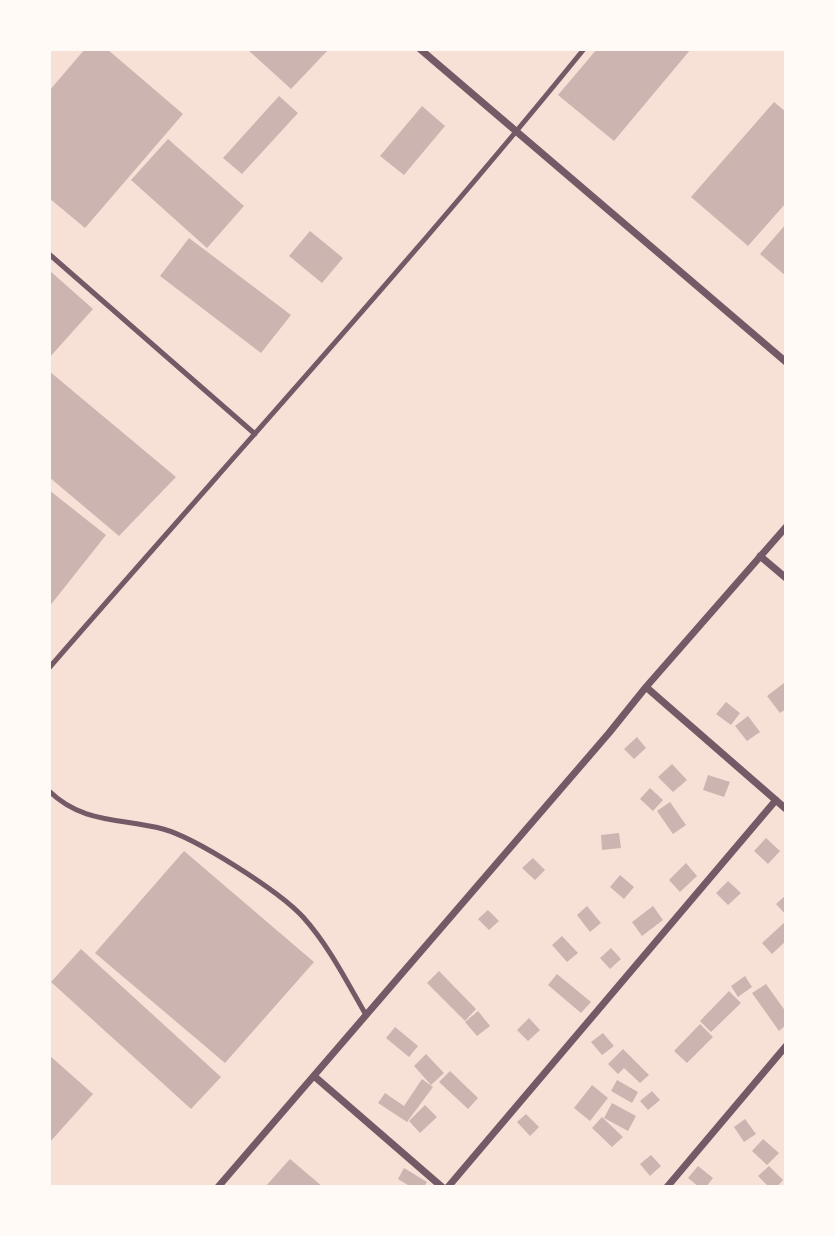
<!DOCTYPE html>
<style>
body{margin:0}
#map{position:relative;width:835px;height:1236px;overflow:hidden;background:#f7e1d7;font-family:Manrope,sans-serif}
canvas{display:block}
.frame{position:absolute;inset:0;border:51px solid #fffaf5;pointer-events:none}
</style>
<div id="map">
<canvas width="835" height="1236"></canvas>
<div class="frame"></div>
</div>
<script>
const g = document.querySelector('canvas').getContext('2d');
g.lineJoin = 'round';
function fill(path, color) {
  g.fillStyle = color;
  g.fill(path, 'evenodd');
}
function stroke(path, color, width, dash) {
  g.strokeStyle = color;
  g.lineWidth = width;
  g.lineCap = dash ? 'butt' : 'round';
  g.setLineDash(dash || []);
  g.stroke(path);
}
fill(new Path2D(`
 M 85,49 L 107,49 L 183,114 L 85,228 L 49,198 L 49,91 Z
 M 247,49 L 329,49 L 291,89 Z
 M 597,49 L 691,49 L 614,141 L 558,95 Z
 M 279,96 L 298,113 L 242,174 L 223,158 Z
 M 774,102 L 786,112 L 786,203 L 748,246 L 691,197 Z
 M 422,106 L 445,126 L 404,175 L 380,156 Z
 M 168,139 L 244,206 L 207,248 L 131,180 Z
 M 786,224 L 786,276 L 760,254 Z
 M 310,231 L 343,258 L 322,283 L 289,256 Z
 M 189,238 L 291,315 L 261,353 L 160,276 Z
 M 49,270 L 93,309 L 49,358 Z
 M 49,371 L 176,477 L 119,536 L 49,477 Z
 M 49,490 L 106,535 L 49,607 Z
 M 784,683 L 786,709 L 780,713 L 767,696 Z
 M 726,702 L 740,713 L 731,725 L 716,714 Z
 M 748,716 L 760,732 L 747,741 L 735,726 Z
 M 637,737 L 646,748 L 634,759 L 624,749 Z
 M 672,764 L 687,780 L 673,792 L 658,777 Z
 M 708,775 L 730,782 L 724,797 L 703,790 Z
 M 650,788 L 663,800 L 653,811 L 640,799 Z
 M 670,802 L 686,825 L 673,834 L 657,811 Z
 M 619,833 L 621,848 L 602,850 L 601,835 Z
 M 766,838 L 780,851 L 768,864 L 754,851 Z
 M 184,851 L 314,962 L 225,1063 L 95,953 Z
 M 533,858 L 545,870 L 535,880 L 522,868 Z
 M 686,863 L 697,876 L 680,892 L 669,880 Z
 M 620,875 L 634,887 L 624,899 L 610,887 Z
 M 728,881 L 741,893 L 728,905 L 716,893 Z
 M 786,895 L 786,915 L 776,904 Z
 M 587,906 L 601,923 L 590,932 L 577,915 Z
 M 653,906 L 663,920 L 642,936 L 632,922 Z
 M 488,910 L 499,921 L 489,930 L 478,919 Z
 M 786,921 L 786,941 L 772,954 L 762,943 Z
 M 562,936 L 578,953 L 567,962 L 552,945 Z
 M 611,948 L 621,959 L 610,969 L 600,958 Z
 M 81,949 L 221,1077 L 191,1109 L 51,982 Z
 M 439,971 L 476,1009 L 465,1021 L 427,983 Z
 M 557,974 L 591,1002 L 581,1013 L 548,985 Z
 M 745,976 L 752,987 L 738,997 L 731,986 Z
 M 766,984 L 786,1012 L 786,1025 L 779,1031 L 752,993 Z
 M 729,991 L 741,1003 L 711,1032 L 700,1021 Z
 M 478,1011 L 490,1026 L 477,1036 L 465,1022 Z
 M 529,1018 L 540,1030 L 528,1041 L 517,1030 Z
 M 700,1024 L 713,1037 L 687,1063 L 674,1051 Z
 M 395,1027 L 418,1046 L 409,1057 L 386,1038 Z
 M 603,1033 L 614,1046 L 602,1055 L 591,1042 Z
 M 623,1049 L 649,1075 L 640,1083 L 624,1068 L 618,1074 L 608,1064 Z
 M 426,1054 L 444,1073 L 431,1085 L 414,1066 Z
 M 49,1055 L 93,1094 L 49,1143 Z
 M 450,1071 L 478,1098 L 468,1109 L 439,1082 Z
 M 422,1079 L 433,1087 L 407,1122 L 378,1103 L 385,1093 L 404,1106 Z
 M 617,1080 L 638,1092 L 632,1103 L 611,1091 Z
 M 592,1085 L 608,1098 L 590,1121 L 574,1108 Z
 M 652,1091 L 660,1100 L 648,1110 L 640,1101 Z
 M 612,1103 L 636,1116 L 628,1131 L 604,1118 Z
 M 425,1105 L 437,1117 L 420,1133 L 409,1121 Z
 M 526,1114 L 539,1127 L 530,1136 L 517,1122 Z
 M 602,1117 L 623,1137 L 612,1147 L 592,1128 Z
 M 745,1119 L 756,1134 L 744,1142 L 734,1127 Z
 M 763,1139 L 779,1153 L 767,1165 L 752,1151 Z
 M 651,1155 L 661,1166 L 650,1176 L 640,1164 Z
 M 290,1159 L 323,1187 L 265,1187 Z
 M 698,1166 L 713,1178 L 706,1187 L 699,1187 L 688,1178 Z
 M 769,1166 L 783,1180 L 777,1187 L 769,1187 L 758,1176 Z
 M 404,1168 L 427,1182 L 424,1187 L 411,1187 L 398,1179 Z`), '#ccb4b1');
stroke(new Path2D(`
 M 49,254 L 255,434
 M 49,668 C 228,462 412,261 584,49
 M 49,791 C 83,824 121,818 163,829 C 196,838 279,891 303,917 C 329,946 347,982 366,1015`), '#755966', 5);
stroke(new Path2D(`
 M 420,49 L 786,362
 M 760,556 L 786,578
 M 646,687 L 786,809
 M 314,1076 L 442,1187
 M 218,1187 L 609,733 L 646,687 L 786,527
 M 448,1187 L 776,800
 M 667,1187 L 786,1046`), '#755966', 7);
</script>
